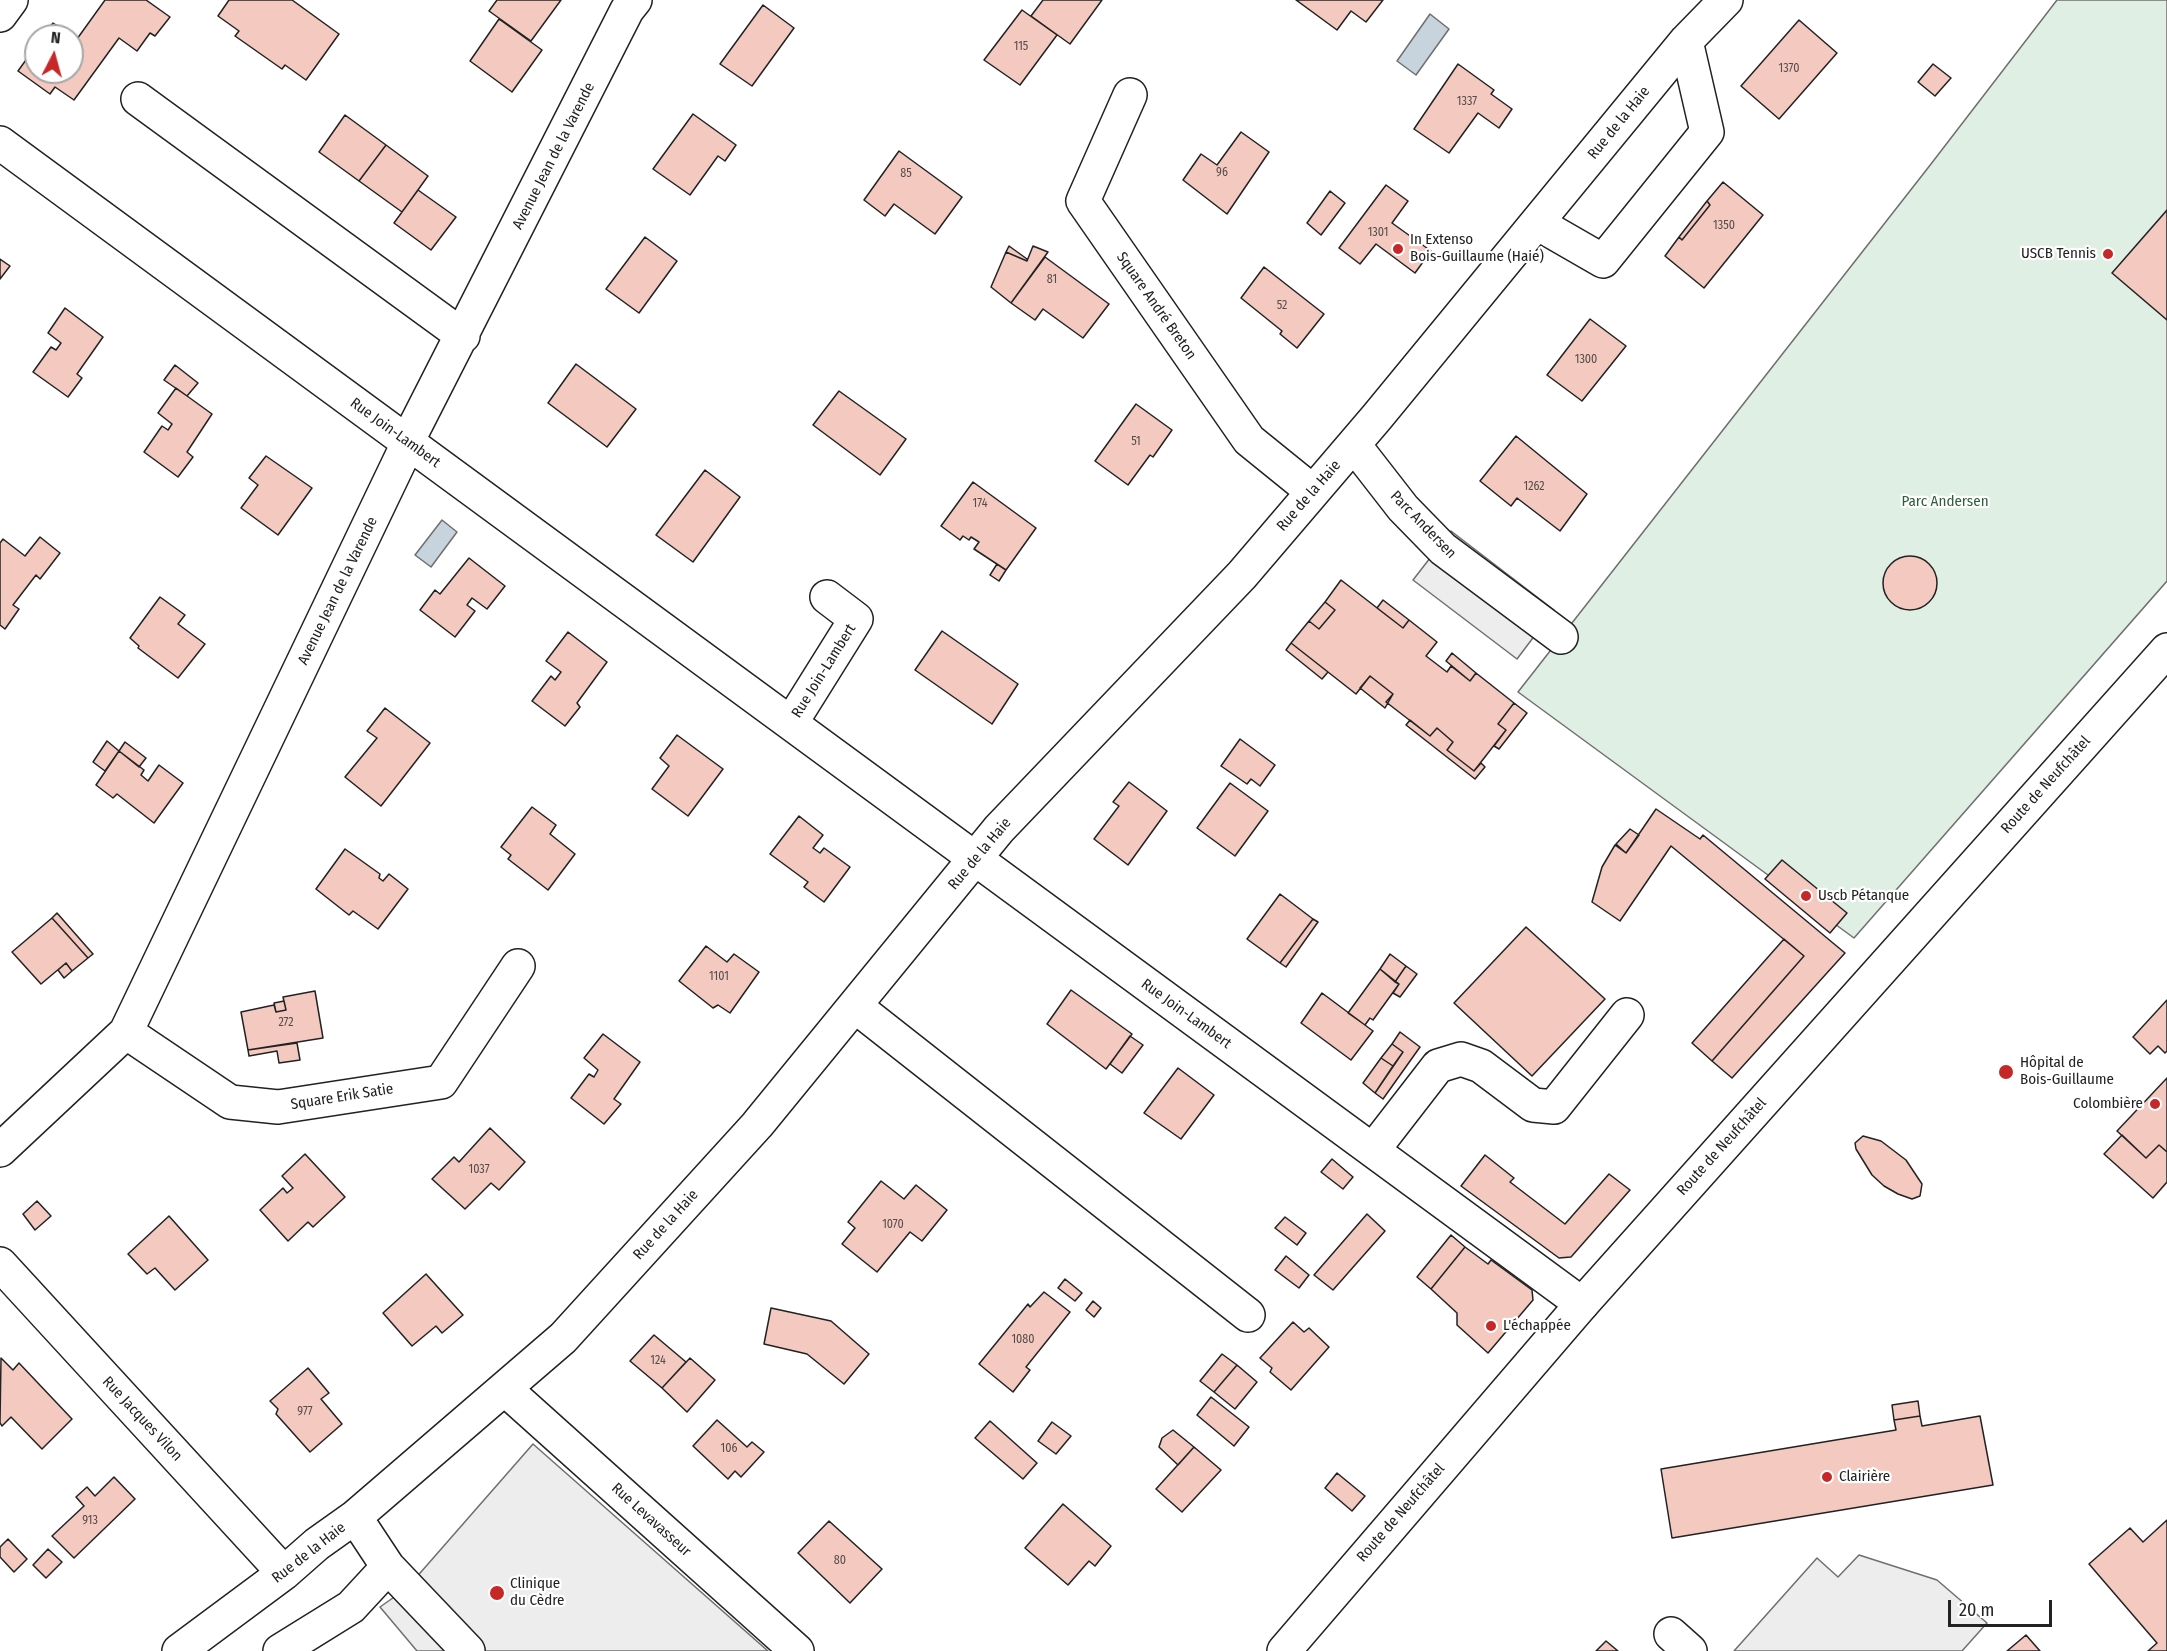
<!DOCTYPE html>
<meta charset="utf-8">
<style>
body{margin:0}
#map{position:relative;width:2167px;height:1651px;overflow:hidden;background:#fff;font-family:"Fira Sans Condensed",sans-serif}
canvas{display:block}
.north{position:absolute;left:24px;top:24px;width:60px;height:60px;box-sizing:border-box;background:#fff;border:2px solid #a7a7a7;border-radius:50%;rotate:6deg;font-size:16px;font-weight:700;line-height:24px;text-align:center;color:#222}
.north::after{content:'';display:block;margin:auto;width:21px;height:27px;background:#c62828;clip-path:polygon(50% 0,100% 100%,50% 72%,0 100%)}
.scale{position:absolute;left:1948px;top:1600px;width:104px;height:27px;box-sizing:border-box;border:3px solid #222;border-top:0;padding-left:8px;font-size:18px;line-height:21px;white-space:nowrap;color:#222;-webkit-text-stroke:4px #fff;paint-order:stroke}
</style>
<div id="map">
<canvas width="2167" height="1651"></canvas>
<div class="north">N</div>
<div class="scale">20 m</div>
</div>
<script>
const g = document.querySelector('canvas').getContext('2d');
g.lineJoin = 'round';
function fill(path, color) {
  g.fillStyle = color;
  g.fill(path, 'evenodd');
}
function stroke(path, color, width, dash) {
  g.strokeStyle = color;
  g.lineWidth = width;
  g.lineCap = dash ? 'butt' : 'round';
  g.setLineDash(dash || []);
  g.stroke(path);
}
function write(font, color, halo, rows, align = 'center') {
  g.font = font + ' "Fira Sans Condensed",sans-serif';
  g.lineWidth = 4.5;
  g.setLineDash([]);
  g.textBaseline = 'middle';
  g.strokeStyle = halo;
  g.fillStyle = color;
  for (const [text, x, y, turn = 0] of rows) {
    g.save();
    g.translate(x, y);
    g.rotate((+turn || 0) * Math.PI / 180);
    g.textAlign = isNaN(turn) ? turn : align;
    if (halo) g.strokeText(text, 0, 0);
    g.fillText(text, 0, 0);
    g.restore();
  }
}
const green = new Path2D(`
 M 2057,0 L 2167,0 L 2167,581 L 1854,938 L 1518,692 L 1931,164 Z`);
fill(green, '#e0efe3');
stroke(green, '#6f6f6f', 1.5);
const parking = new Path2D(`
 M 1451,531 L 1554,610 L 1517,659 L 1413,580 Z
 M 533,1444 L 768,1651 L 417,1651 L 380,1607 L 407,1588 Z
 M 1859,1555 L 1937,1580 L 1987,1623 L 1962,1651 L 1734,1651 L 1817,1558 L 1838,1577 Z`);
fill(parking, '#ededed');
stroke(parking, '#6f6f6f', 1.5);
const water = new Path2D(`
 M 1430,14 L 1449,29 L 1416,75 L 1397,61 Z
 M 442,520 L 457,532 L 431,567 L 415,555 Z`);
fill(water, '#c7d3dd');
stroke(water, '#6f6f6f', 1.5);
const building = new Path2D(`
 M 105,0 L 146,0 L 170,17 L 155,36 L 150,33 L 137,51 L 119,38 L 74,100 L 55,87 L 50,94 L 18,71 L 36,46 L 36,72 L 72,72 L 72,36 L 43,36 L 53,23 L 77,39 Z
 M 229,0 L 292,0 L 339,34 L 306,80 L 285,65 L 282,69 L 235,36 L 239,31 L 218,16 Z
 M 497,0 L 561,0 L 531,41 L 489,11 Z
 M 1043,0 L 1102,0 L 1070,44 L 1031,16 Z
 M 1296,0 L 1383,0 L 1366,22 L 1351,11 L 1337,30 Z
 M 763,5 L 794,28 L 752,86 L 720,64 Z
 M 1022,10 L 1057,35 L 1020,85 L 984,60 Z
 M 499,19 L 542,50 L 512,92 L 470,61 Z
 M 1799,20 L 1837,53 L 1779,119 L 1741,86 Z
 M 1458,64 L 1494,90 L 1491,94 L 1512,109 L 1499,128 L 1478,113 L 1449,153 L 1414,129 Z
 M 1933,64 L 1951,78 L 1935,96 L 1918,82 Z
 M 693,114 L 736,145 L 725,161 L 718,156 L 690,195 L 653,169 Z
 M 345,115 L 386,145 L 359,181 L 319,152 Z
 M 1241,132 L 1269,152 L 1227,214 L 1183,180 L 1201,154 L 1217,165 Z
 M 386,145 L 428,176 L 402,212 L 359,181 Z
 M 899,151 L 962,197 L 935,234 L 894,204 L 885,216 L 864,200 Z
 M 1723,182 L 1763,215 L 1704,288 L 1665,256 L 1679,237 L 1682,240 L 1710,205 L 1707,201 Z
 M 1386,185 L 1408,201 L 1392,223 L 1431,251 L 1415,273 L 1376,244 L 1360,264 L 1339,248 Z
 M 418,190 L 456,217 L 431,250 L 394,223 Z
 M 1330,191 L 1345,203 L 1321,235 L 1307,223 Z
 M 1707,201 L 1710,205 L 1682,240 L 1679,237 Z
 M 2167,210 L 2167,320 L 2112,273 Z
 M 645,237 L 677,261 L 639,313 L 606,289 Z
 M 1009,246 L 1027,259 L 1027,261 L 1006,252 Z
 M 1033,246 L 1048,252 L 1011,303 L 991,287 L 1006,252 L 1027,261 Z
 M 1045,257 L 1109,304 L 1083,338 L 1043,309 L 1035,320 L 1011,303 Z
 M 0,259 L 10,266 L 0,279 Z
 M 1264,267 L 1324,314 L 1297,348 L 1280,334 L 1282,331 L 1241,298 Z
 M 65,308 L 103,337 L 77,374 L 82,378 L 68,397 L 33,372 L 51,347 L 56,350 L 61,343 L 48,333 Z
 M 1590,319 L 1626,346 L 1582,401 L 1547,375 Z
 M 576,364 L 636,409 L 607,447 L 548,403 Z
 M 175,365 L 198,383 L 187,396 L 164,380 Z
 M 176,388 L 212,414 L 187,452 L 193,457 L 178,477 L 144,452 L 162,426 L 168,430 L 172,424 L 158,413 Z
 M 839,391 L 906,439 L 880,475 L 813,425 Z
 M 1136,404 L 1172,430 L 1153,457 L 1150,455 L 1128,485 L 1095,461 Z
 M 1516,436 L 1587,494 L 1560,531 L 1517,498 L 1511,506 L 1480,481 Z
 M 266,456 L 312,488 L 278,535 L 241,508 L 258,485 L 249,478 Z
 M 705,470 L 740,497 L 693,562 L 656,535 Z
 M 973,482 L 1036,528 L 1006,570 L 974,549 L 979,542 L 971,537 L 969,540 L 963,536 L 960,540 L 941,526 Z
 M 40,537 L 60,553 L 40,579 L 36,575 L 13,605 L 19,609 L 5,629 L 0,625 L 0,543 L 3,539 L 25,556 Z
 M1883 583a27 27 0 1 1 54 0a27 27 0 1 1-54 0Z
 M 469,558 L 505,586 L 487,609 L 472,598 L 467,605 L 475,611 L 455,637 L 420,610 L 435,590 L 440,594 Z
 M 997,564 L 1006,570 L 999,581 L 990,575 Z
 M 1341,580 L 1403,628 L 1409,620 L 1437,642 L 1426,656 L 1447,672 L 1451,666 L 1470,681 L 1476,673 L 1514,703 L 1498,724 L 1506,730 L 1474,771 L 1447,750 L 1453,742 L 1437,728 L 1430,736 L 1386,702 L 1393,694 L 1370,676 L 1356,694 L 1291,643 L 1309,621 L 1319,629 L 1335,610 L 1325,602 Z
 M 160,597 L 185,615 L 178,624 L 205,644 L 178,678 L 138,648 L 139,646 L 130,638 Z
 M 1383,600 L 1409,620 L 1403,628 L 1377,608 Z
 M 1325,602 L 1335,610 L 1319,629 L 1309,621 Z
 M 942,631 L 1018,684 L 992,724 L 915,670 Z
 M 568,632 L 607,662 L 577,703 L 580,707 L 565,726 L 532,701 L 551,676 L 555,680 L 561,672 L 546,661 Z
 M 1291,643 L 1328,672 L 1322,679 L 1286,650 Z
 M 1452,653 L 1476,673 L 1470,681 L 1446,661 Z
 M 1370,676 L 1393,694 L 1385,708 L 1360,688 Z
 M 1514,703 L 1527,713 L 1499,749 L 1494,746 L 1506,730 L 1498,724 Z
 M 385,708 L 430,743 L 381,806 L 345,777 L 377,738 L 367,731 Z
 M 1410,720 L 1430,736 L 1437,728 L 1453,742 L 1447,750 L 1474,771 L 1481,763 L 1485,767 L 1475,779 L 1406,725 Z
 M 677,735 L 723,769 L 688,816 L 652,789 L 669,766 L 660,758 Z
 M 1240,739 L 1275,765 L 1260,786 L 1251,779 L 1247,784 L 1221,766 Z
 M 107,741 L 119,751 L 105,771 L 93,762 Z
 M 125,742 L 146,758 L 139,767 L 119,751 Z
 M 119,751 L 144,770 L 141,775 L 148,781 L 159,765 L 183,783 L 154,823 L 117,794 L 113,798 L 96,785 Z
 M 1129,782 L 1167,811 L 1128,865 L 1094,839 L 1119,806 L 1113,802 Z
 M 1230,783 L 1268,811 L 1235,856 L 1197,828 Z
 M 532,807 L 556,825 L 550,834 L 575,854 L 548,890 L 508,859 L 511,855 L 501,847 Z
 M 1656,809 L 1700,839 L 1703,835 L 1845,953 L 1732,1078 L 1712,1061 L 1804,956 L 1671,846 L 1620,921 L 1592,902 L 1602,867 L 1615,845 L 1626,853 Z
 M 799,816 L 823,835 L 813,848 L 820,853 L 824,848 L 850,867 L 824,902 L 804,887 L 808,882 L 770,854 Z
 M 1630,829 L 1639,835 L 1626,853 L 1616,844 Z
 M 345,849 L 380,874 L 379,878 L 383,881 L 389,874 L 408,889 L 378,929 L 353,911 L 349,915 L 316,889 Z
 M 1782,860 L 1847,913 L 1830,933 L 1765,879 Z
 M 1280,894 L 1313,919 L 1280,963 L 1247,939 Z
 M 57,913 L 93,954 L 88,958 L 52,918 Z
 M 52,918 L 88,958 L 72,971 L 66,963 L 41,984 L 12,952 Z
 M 1313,919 L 1318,922 L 1286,967 L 1280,963 Z
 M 1526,927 L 1605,999 L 1532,1076 L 1454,1003 Z
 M 1784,939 L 1804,956 L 1712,1061 L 1692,1043 Z
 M 706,946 L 727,962 L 734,954 L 759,972 L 730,1013 L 718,1005 L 713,1008 L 679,981 Z
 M 1390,954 L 1406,966 L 1395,982 L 1380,969 Z
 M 66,963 L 72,971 L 64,978 L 58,970 Z
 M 1406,966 L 1417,974 L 1400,997 L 1393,993 L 1399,984 L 1395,982 Z
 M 1380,969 L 1399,984 L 1373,1020 L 1370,1018 L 1365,1025 L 1348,1013 Z
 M 1071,990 L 1132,1034 L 1106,1069 L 1047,1024 Z
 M 315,991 L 323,1038 L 248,1050 L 241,1012 L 274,1005 L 276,1012 L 286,1010 L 283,997 Z
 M 1322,993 L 1373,1031 L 1351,1060 L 1301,1023 Z
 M 2167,1000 L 2167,1051 L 2165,1053 L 2158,1046 L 2150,1054 L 2133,1037 Z
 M 284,1001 L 286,1010 L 276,1012 L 274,1003 Z
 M 1400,1032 L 1420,1047 L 1383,1099 L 1375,1093 L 1403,1052 L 1392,1044 Z
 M 603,1034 L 640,1062 L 614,1099 L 621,1104 L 604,1124 L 571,1098 L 589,1074 L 594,1077 L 598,1070 L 584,1058 Z
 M 1130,1036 L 1143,1045 L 1122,1073 L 1110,1064 Z
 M 297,1043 L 300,1060 L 279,1063 L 277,1051 L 249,1056 L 248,1050 Z
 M 1392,1044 L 1403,1052 L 1393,1066 L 1381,1058 Z
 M 1381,1058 L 1393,1066 L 1375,1093 L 1363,1083 Z
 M 1178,1068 L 1214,1095 L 1181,1139 L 1144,1113 Z
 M 2167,1078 L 2167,1152 L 2159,1145 L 2146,1158 L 2117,1131 Z
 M 490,1128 L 525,1162 L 499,1190 L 491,1183 L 465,1209 L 432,1179 L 454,1157 L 459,1162 Z
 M 2122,1135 L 2146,1158 L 2159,1145 L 2167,1152 L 2167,1182 L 2153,1198 L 2104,1154 Z
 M 1863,1136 L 1881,1141 L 1906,1160 L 1922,1184 L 1920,1196 L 1912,1199 L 1898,1194 L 1884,1186 L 1872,1175 L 1856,1149 L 1855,1143 Z
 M 305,1154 L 345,1197 L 313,1227 L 308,1222 L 288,1241 L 260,1210 L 283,1188 L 287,1193 L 293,1188 L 282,1176 Z
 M 1485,1155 L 1514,1178 L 1510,1182 L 1565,1224 L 1609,1174 L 1630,1190 L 1571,1257 L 1559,1258 L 1461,1186 Z
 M 1332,1159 L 1353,1177 L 1343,1189 L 1321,1172 Z
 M 881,1181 L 904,1199 L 916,1185 L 947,1210 L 922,1241 L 910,1232 L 877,1272 L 842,1244 L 855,1228 L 848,1222 Z
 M 37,1201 L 51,1216 L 35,1230 L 23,1214 Z
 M 1367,1214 L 1385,1231 L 1333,1290 L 1314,1275 Z
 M 169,1216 L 208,1260 L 175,1290 L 155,1268 L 147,1274 L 128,1254 Z
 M 1285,1217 L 1306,1233 L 1297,1245 L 1275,1228 Z
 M 1451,1235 L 1465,1247 L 1431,1289 L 1417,1277 Z
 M 1465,1247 L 1488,1264 L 1491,1260 L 1532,1290 L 1533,1300 L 1488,1353 L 1457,1325 L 1457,1313 L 1431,1289 Z
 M 1286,1256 L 1309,1275 L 1299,1288 L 1275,1270 Z
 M 426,1274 L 463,1315 L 442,1333 L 436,1326 L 412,1346 L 383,1313 Z
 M 1065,1279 L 1082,1293 L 1075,1301 L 1058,1288 Z
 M 1044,1292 L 1070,1312 L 1026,1367 L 1030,1370 L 1013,1392 L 979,1364 L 1028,1304 L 1030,1307 Z
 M 1093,1301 L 1101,1308 L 1094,1317 L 1086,1310 Z
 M 771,1308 L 831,1321 L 869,1354 L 844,1384 L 807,1354 L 764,1344 Z
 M 1293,1322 L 1304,1332 L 1309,1328 L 1329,1347 L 1291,1390 L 1270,1372 L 1272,1368 L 1260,1358 Z
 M 654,1335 L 686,1362 L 662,1388 L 630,1361 Z
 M 1222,1354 L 1237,1365 L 1214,1392 L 1200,1381 Z
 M 1,1358 L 13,1370 L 19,1363 L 72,1419 L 42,1449 L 11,1417 L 2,1426 L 0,1423 Z
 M 690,1358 L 715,1380 L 687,1412 L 662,1388 Z
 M 1237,1365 L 1257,1382 L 1235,1409 L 1214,1392 Z
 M 308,1368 L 329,1393 L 321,1399 L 342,1424 L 310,1452 L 276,1414 L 278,1409 L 270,1401 Z
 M 1211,1397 L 1249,1427 L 1234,1446 L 1197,1415 Z
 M 1918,1401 L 1920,1416 L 1894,1420 L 1892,1405 Z
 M 1920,1416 L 1922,1426 L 1980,1416 L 1993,1485 L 1672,1538 L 1661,1469 L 1896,1430 L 1894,1420 Z
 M 717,1420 L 747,1447 L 752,1442 L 764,1452 L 741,1477 L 735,1471 L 728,1479 L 693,1446 Z
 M 990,1421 L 1037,1463 L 1023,1479 L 975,1438 Z
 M 1052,1422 L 1071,1436 L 1056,1454 L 1038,1441 Z
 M 1173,1430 L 1194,1447 L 1178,1465 L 1159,1447 L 1162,1438 Z
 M 1194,1447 L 1221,1470 L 1182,1512 L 1156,1489 Z
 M 1337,1473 L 1365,1496 L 1352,1511 L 1325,1488 Z
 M 114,1477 L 135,1499 L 74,1558 L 52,1536 L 84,1506 L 76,1497 L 87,1487 L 95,1496 Z
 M 1063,1504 L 1111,1546 L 1095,1566 L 1089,1561 L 1068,1585 L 1025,1548 Z
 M 2167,1520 L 2167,1651 L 2148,1651 L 2157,1643 L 2089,1564 L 2130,1528 L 2143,1542 Z
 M 829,1521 L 882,1569 L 850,1603 L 798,1553 Z
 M 8,1539 L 27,1559 L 14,1572 L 0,1557 L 0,1547 Z
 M 48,1549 L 62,1562 L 46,1578 L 33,1565 Z
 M 2026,1635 L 2040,1651 L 2007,1651 Z
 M 1606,1641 L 1618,1651 L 1596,1651 Z`);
fill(building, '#f3c9c0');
stroke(building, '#222', 1.5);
const minor = new Path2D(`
 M 0,15 L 11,0
 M 1130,95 L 1083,201 L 1249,440 L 1312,491
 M 138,99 L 463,336
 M 0,143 L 1582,1304
 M 1537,223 L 1603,261 L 1707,132 L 1686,41
 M 1354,445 L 1403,508 L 1443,549 L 1561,637
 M 791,723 L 856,619 L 827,597
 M 855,1006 L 1248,1315
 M 126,1032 L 230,1102 L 278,1107 L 441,1082 L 518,966
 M 0,1150 L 126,1032 L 402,456 L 407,442 L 627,10 L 635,0
 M 1373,1150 L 1438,1066 L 1461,1059 L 1481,1066 L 1533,1105 L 1554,1107 L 1627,1015
 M 0,1264 L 284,1573
 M 505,1389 L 797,1651
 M 355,1517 L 388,1567 L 468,1651
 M 1671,1634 L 1690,1651
 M 179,1651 L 284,1573 L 317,1544 L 355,1517 L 563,1338 L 757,1125 L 999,829 L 1242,575 L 1377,417 L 1686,41 L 1726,0
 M 280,1651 L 351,1607 L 388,1567`);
const major = new Path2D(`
 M 1284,1651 L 1582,1304 L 2167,650`);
stroke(minor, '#222', 36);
stroke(major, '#222', 36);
stroke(minor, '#fff', 33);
stroke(major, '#fff', 33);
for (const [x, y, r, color] of [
 [1398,249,6,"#c62828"],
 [2108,254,6,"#c62828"],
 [1806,896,6,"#c62828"],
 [2006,1072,8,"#c62828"],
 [2155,1104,6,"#c62828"],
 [1491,1326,6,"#c62828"],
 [1827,1477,6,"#c62828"],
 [497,1593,8,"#c62828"]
]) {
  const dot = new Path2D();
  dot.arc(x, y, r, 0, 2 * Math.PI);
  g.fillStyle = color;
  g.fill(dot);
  stroke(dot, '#fff', 2);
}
write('12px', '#564c4a', null, [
 ["115",1021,47],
 ["1370",1789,69],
 ["1337",1467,102],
 ["96",1222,173],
 ["85",906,174],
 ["1350",1724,226],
 ["1301",1378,233],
 ["81",1052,280],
 ["52",1282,306],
 ["1300",1586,360],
 ["51",1136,442],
 ["1262",1534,487],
 ["174",980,504],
 ["1101",719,977],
 ["272",286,1023],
 ["1037",479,1170],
 ["1070",893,1225],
 ["1080",1023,1340],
 ["124",658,1361],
 ["977",305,1412],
 ["106",729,1449],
 ["913",90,1521],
 ["80",840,1561]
]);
write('15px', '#222', '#fff', [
 ["Rue de la Haie",1619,123,-51],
 ["Avenue Jean de la Varende",554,156,-63],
 ["Square André Breton",1156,306,55],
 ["Rue Join-Lambert",395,433,36],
 ["Rue de la Haie",1309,496,-49],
 ["Parc Andersen",1423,525,46],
 ["Avenue Jean de la Varende",338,591,-64],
 ["Rue Join-Lambert",824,671,-58],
 ["Route de Neufchâtel",2046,785,-48],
 ["Rue de la Haie",980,854,-50],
 ["Rue Join-Lambert",1186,1014,36],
 ["Square Erik Satie",342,1097,-9],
 ["Route de Neufchâtel",1722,1147,-48],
 ["Rue de la Haie",666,1225,-48],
 ["Rue Jacques Vilon",142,1419,47],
 ["Route de Neufchâtel",1401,1513,-49],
 ["Rue Levavasseur",651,1520,42],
 ["Rue de la Haie",309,1553,-38]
]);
write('15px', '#222', '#fff', [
 ["In Extenso",1410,240],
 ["Bois-Guillaume (Haie)",1410,257],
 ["USCB Tennis",2096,254,"right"],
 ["Uscb Pétanque",1818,896],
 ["Hôpital de",2020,1063],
 ["Bois-Guillaume",2020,1080],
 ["Colombière",2143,1104,"right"],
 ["L'échappée",1503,1326],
 ["Clairière",1839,1477],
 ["Clinique",510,1584],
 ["du Cèdre",510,1601]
], 'left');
write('15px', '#2f5e38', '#fff', [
 ["Parc Andersen",1945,502]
]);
</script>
